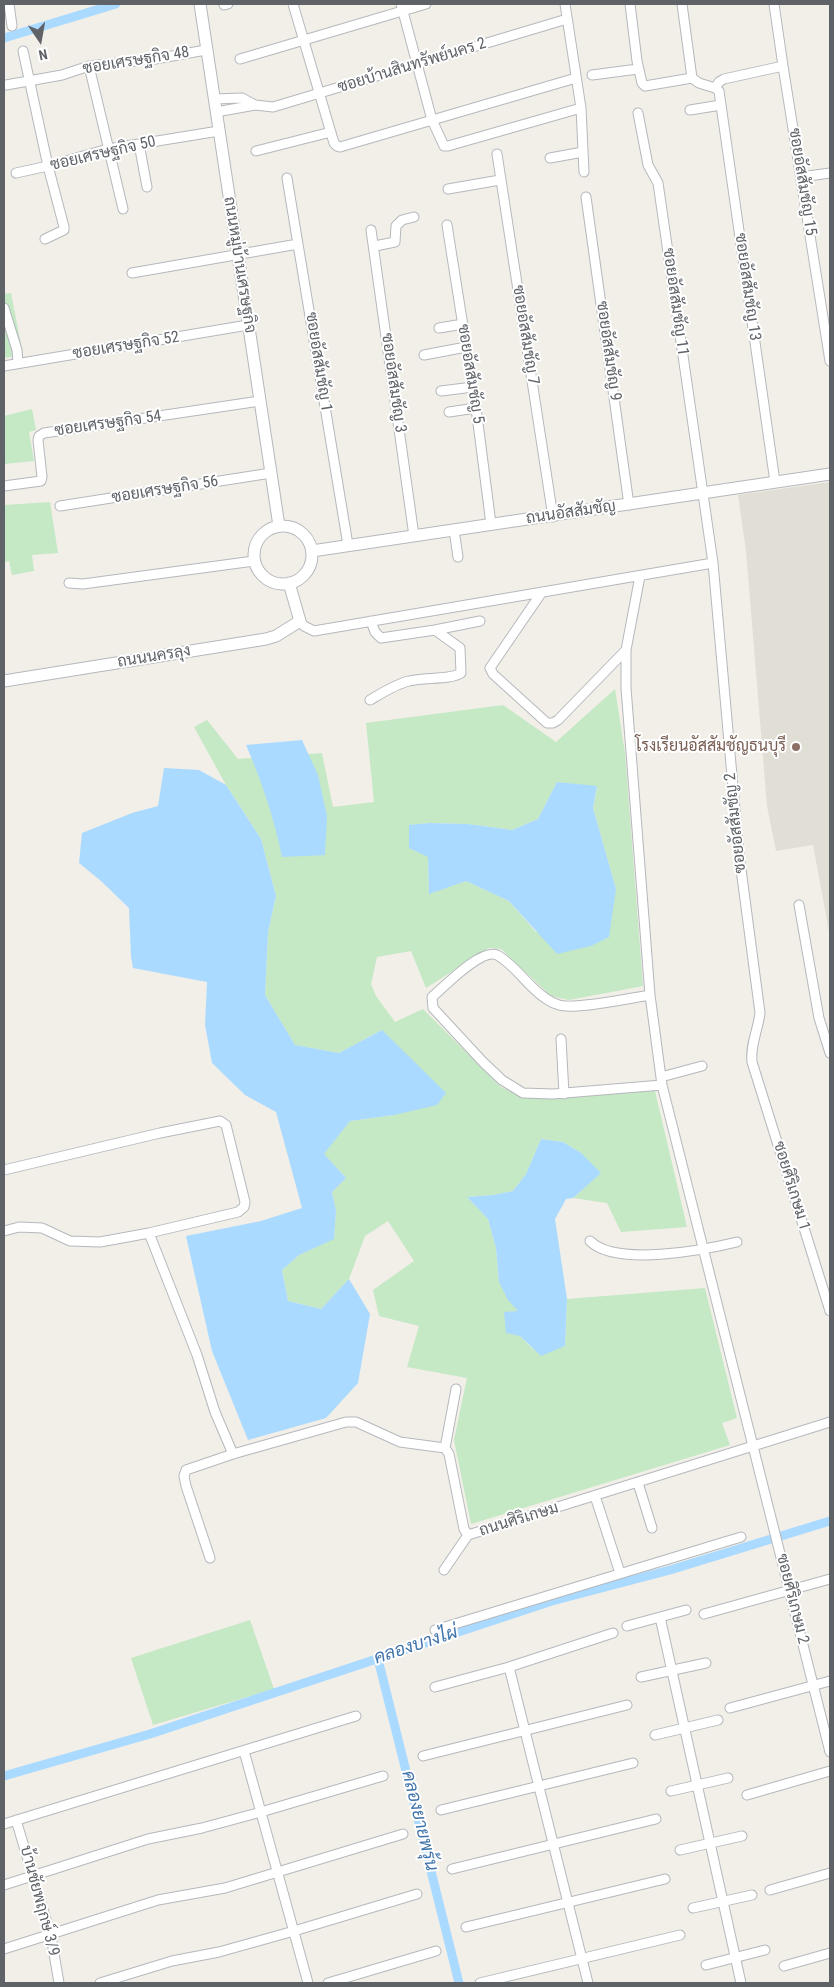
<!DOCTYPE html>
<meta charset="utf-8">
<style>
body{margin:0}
#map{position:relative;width:834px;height:1987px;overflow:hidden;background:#f1efe8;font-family:"Roboto Condensed",sans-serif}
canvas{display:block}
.frame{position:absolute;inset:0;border:5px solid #5f6368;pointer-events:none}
.north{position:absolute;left:15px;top:15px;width:50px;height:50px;-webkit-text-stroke:4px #fff;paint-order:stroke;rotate:168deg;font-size:14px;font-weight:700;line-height:20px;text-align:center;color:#5f6368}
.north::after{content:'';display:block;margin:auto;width:18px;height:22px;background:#5f6368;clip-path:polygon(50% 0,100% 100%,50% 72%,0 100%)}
</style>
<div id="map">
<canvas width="834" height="1987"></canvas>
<div class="frame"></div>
<div class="north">N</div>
</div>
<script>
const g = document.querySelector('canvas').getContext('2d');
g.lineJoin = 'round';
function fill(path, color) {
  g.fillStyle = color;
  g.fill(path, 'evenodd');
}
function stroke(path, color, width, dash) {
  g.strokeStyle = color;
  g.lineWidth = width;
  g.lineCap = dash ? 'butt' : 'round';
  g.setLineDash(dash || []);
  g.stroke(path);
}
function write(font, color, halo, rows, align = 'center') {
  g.font = font + ' "Roboto Condensed",Sarabun,sans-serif';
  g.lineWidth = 4;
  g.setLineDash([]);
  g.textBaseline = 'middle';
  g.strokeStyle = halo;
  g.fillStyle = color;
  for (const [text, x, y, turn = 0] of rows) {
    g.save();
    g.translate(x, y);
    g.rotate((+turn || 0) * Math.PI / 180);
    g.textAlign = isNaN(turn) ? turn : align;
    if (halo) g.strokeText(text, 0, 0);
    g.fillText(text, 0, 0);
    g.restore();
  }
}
fill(new Path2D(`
 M 830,482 L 830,937 L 813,845 L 776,851 L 767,806 L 746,551 L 738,495 Z`), '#e1ded6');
fill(new Path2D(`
 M 11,293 L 23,355 L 4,358 L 4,294 Z
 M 32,409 L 36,430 L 29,432 L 34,461 L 4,464 L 4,416 Z
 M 50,502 L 58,553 L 32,555 L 34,571 L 12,575 L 9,561 L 4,562 L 4,505 Z
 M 615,689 L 625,753 L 643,986 L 569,1000 L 551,996 L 501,949 L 489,948 L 426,988 L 411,951 L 377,957 L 371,984 L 376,996 L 395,1022 L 423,1009 L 501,1087 L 524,1098 L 655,1091 L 687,1227 L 621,1232 L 607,1203 L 573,1198 L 583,1189 L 581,1153 L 563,1142 L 541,1139 L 526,1174 L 513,1191 L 493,1195 L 467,1197 L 488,1219 L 496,1248 L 499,1282 L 519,1311 L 520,1336 L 533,1349 L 565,1346 L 567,1299 L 705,1288 L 737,1418 L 722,1423 L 730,1445 L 471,1524 L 454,1440 L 467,1378 L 407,1367 L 419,1326 L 379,1316 L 373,1290 L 414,1261 L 388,1221 L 365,1236 L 349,1279 L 321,1309 L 288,1301 L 282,1270 L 299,1255 L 334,1238 L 336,1212 L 332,1192 L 346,1178 L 323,1154 L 350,1121 L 394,1115 L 382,1030 L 339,1053 L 295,1045 L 265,995 L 268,932 L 276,896 L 261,839 L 226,785 L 194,727 L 207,720 L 238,759 L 322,753 L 333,807 L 374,802 L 366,723 L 503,705 L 556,742 ZM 557,782 L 597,787 L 593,808 L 616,889 L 536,932 L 509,901 L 466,881 L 429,893 L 428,857 L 410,825 L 430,823 L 468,824 L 512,830 L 538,819 Z
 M 250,1620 L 274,1689 L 153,1725 L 131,1658 Z`), '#c5e8c5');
fill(new Path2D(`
 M 302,740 L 318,775 L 327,816 L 325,855 L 282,857 C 274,818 262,782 246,745 Z
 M 164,768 L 199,770 L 226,785 L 261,839 L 276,896 L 268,932 L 265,995 L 295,1045 L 339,1053 L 382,1030 L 446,1093 L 437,1105 L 394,1115 L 350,1121 L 324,1154 L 346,1178 L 332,1192 L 336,1211 L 334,1239 L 299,1255 L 282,1270 L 288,1301 L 321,1309 L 349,1279 L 370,1314 L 358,1383 L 326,1418 L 248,1440 L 212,1351 L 186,1236 L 261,1221 L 302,1208 L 276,1112 L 245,1095 L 212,1063 L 205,1025 L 207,982 L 133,968 L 131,957 L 129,908 L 101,881 L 79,863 L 82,833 L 132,813 L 158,806 Z
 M 557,782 L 597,786 L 593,808 L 616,889 L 609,937 L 591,946 L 557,954 L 509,901 L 466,881 L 429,894 L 428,857 L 409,848 L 409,825 L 430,823 L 468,824 L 512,830 L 538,819 Z
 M 541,1139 L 563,1142 L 581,1153 L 601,1173 L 573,1198 L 566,1199 L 555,1219 L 567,1299 L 565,1346 L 541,1356 L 520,1336 L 506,1333 L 504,1312 L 518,1311 L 508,1300 L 499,1282 L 496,1248 L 488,1219 L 467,1197 L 493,1195 L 513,1191 L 526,1174 Z`), '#aadaff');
stroke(new Path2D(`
 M 4,38 L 116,4
 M 378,1659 L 459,1983
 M 4,1776 L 150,1734 L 552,1601 L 670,1570 L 830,1521`), '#aadaff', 9);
const minor = new Path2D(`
 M 9,4 L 12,26
 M 293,4 L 334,143 L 337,146 L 340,147 L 576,78
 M 401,4 L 432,120 L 444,146 L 448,146 L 581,108
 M 565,4 L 581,108 L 584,172
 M 630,4 L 637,61 L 642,83 L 645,86 L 692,78 L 699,83 L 715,88 L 719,91 L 775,482
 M 682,4 L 692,78
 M 774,4 L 783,66 L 830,361
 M 224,5 L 228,4
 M 23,51 L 48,166 L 64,227 L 64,230 L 45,239
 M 240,59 L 426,4
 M 89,66 L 123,209
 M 592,75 L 638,69
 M 6,85 L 62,75 L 89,66 L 155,59 L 206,50
 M 715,88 L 719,82 L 724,79 L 783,66
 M 214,99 L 242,98 L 255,105 L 273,107 L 567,19
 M 690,110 L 721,105
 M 216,112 L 255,105
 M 638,113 L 648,165 L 658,183 L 713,563 L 739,854 L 760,1013 C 758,1030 750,1045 752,1062 L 830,1311
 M 139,144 L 147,187
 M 256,151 L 331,132
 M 497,154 L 553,517
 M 550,158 L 583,152
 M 16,173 L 48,166 L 108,149 L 219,131
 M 801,177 L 830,173
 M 287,178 L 348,545
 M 448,189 L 500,180
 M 586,197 L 629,505
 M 447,225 L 476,408 L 491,524
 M 371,230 L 414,536
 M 375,246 L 395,242 L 396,226 L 402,220 L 414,217
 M 132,273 L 298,244
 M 4,308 L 17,350 L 18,362
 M 439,328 L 463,324
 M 424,355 L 466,347
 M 4,366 L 248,325
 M 441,391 L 473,387
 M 449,412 L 476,408
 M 4,486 L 41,481 L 42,477 L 38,440 L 39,436 L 44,433 L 260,401
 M 60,506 L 271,473
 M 454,530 L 458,557
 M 640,576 L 626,650 L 626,688 L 650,995 L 662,1085 L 830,1752
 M 69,583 L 83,584 L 254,561
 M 542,592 L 490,668 L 493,674 L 547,723 L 553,723 L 558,720 L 626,650
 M 300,621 L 304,626 L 314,631 L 713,563
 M 435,630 L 480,621
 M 370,700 C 382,693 396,684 409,681 C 423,677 451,680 461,673 L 460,648 L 435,630 L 381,638 L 375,632 L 371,621
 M 799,905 L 819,1018 L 830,1053
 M 650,995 C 631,998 575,1010 559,1005 C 548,1002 539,994 531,986 C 521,976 510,962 497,955 C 481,948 444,987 432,997 L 433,1008 L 483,1062 L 502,1080 L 523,1093 L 553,1094 L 662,1085
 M 561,1039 L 564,1094
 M 661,1077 L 702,1066
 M 4,1170 L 160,1133 L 220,1121 L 226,1125 L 245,1202 L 244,1207 L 238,1212 L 149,1233 L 100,1242 L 70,1241 L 42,1228 L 19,1227 L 4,1231
 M 149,1233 L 197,1355 L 215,1412 L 233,1454
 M 590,1241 C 616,1267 704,1250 737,1242
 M 445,1448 L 456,1389
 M 638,1483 L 652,1528
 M 595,1496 L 620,1573
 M 210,1558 L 186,1486 L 184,1476 L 186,1470 L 233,1454 L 346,1422 L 356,1422 L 400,1442 L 445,1448 L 449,1454 L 464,1529 L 468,1535 L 830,1422
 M 444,1570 L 468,1535
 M 704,1614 L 830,1579
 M 660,1617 L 741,1983
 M 627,1626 L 686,1610
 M 435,1630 L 741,1537
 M 509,1667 L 588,1983
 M 641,1677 L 706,1663
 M 435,1687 L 509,1667 L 613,1633
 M 730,1708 L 830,1681
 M 655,1735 L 718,1720
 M 244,1751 L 308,1983
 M 423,1756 L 627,1705
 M 671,1791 L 728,1778
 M 747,1795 L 830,1771
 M 441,1810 L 633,1763
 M 16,1820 L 51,1936 L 59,1983
 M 4,1824 L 356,1716
 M 680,1850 L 742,1836
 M 452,1869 L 656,1819
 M 4,1885 L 148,1839 L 202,1828 L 261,1812 L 383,1776
 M 770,1890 L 830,1873
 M 693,1908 L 752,1895
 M 466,1927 L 665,1879
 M 4,1949 L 158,1900 L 225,1888 L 403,1834
 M 706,1965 L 765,1950
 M 784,1966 L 830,1953
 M 100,1983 L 172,1961 L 219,1952 L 294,1931 L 417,1894
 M 328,1983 L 436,1951
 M 480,1983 L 680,1935`);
const tertiary = new Path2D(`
 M 200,4 L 279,526
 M254 555a29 29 0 1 1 58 0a29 29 0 1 1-58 0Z
 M 312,551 L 830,474
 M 4,681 L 266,639 L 276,636 L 300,621 L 289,583`);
stroke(minor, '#b5b8bc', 11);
stroke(tertiary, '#b5b8bc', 13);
stroke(minor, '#fff', 9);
stroke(tertiary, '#fff', 11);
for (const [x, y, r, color] of [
 [796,747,5,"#8d6e63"]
]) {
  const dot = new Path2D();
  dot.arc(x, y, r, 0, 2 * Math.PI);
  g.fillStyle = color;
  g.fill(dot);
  stroke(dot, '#fff', 2);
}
write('16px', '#5f6368', '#fff', [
 ["ซอยเศรษฐกิจ 48",136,61,-9],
 ["ซอยบ้านสินทรัพย์นคร 2",412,66,-17],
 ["ซอยเศรษฐกิจ 50",103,154,-13],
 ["ซอยอัสสัมชัญ 15",802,182,81],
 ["ถนนหมู่บ้านเศรษฐกิจ",239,265,81],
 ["ซอยอัสสัมชัญ 13",747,287,82],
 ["ซอยอัสสัมชัญ 11",675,302,82],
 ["ซอยอัสสัมชัญ 7",525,335,81],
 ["ซอยเศรษฐกิจ 52",126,346,-9],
 ["ซอยอัสสัมชัญ 9",608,351,82],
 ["ซอยอัสสัมชัญ 1",318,362,81],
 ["ซอยอัสสัมชัญ 5",470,374,81],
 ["ซอยอัสสัมชัญ 3",393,383,82],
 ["ซอยเศรษฐกิจ 54",108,424,-8],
 ["ซอยเศรษฐกิจ 56",165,490,-9],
 ["ถนนอัสสัมชัญ",571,513,-8],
 ["ถนนนครลุง",154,657,-9],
 ["ซอยอัสสัมชัญ 2",736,823,-96],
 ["ซอยศิริเกษม 1",791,1186,73],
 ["ถนนศิริเกษม",519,1520,-17],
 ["ซอยศิริเกษม 2",792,1599,76],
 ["บ้านชัยพฤกษ์ 3/9",39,1901,75]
]);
write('16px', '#785e54', '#fff', [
 ["โรงเรียนอัสสัมชัญธนบุรี",786,747]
], 'right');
write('italic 18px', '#4174aa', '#fff', [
 ["คลองบางไผ่",416,1646,-18],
 ["คลองยายพรุ้น",419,1821,76]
]);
</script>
